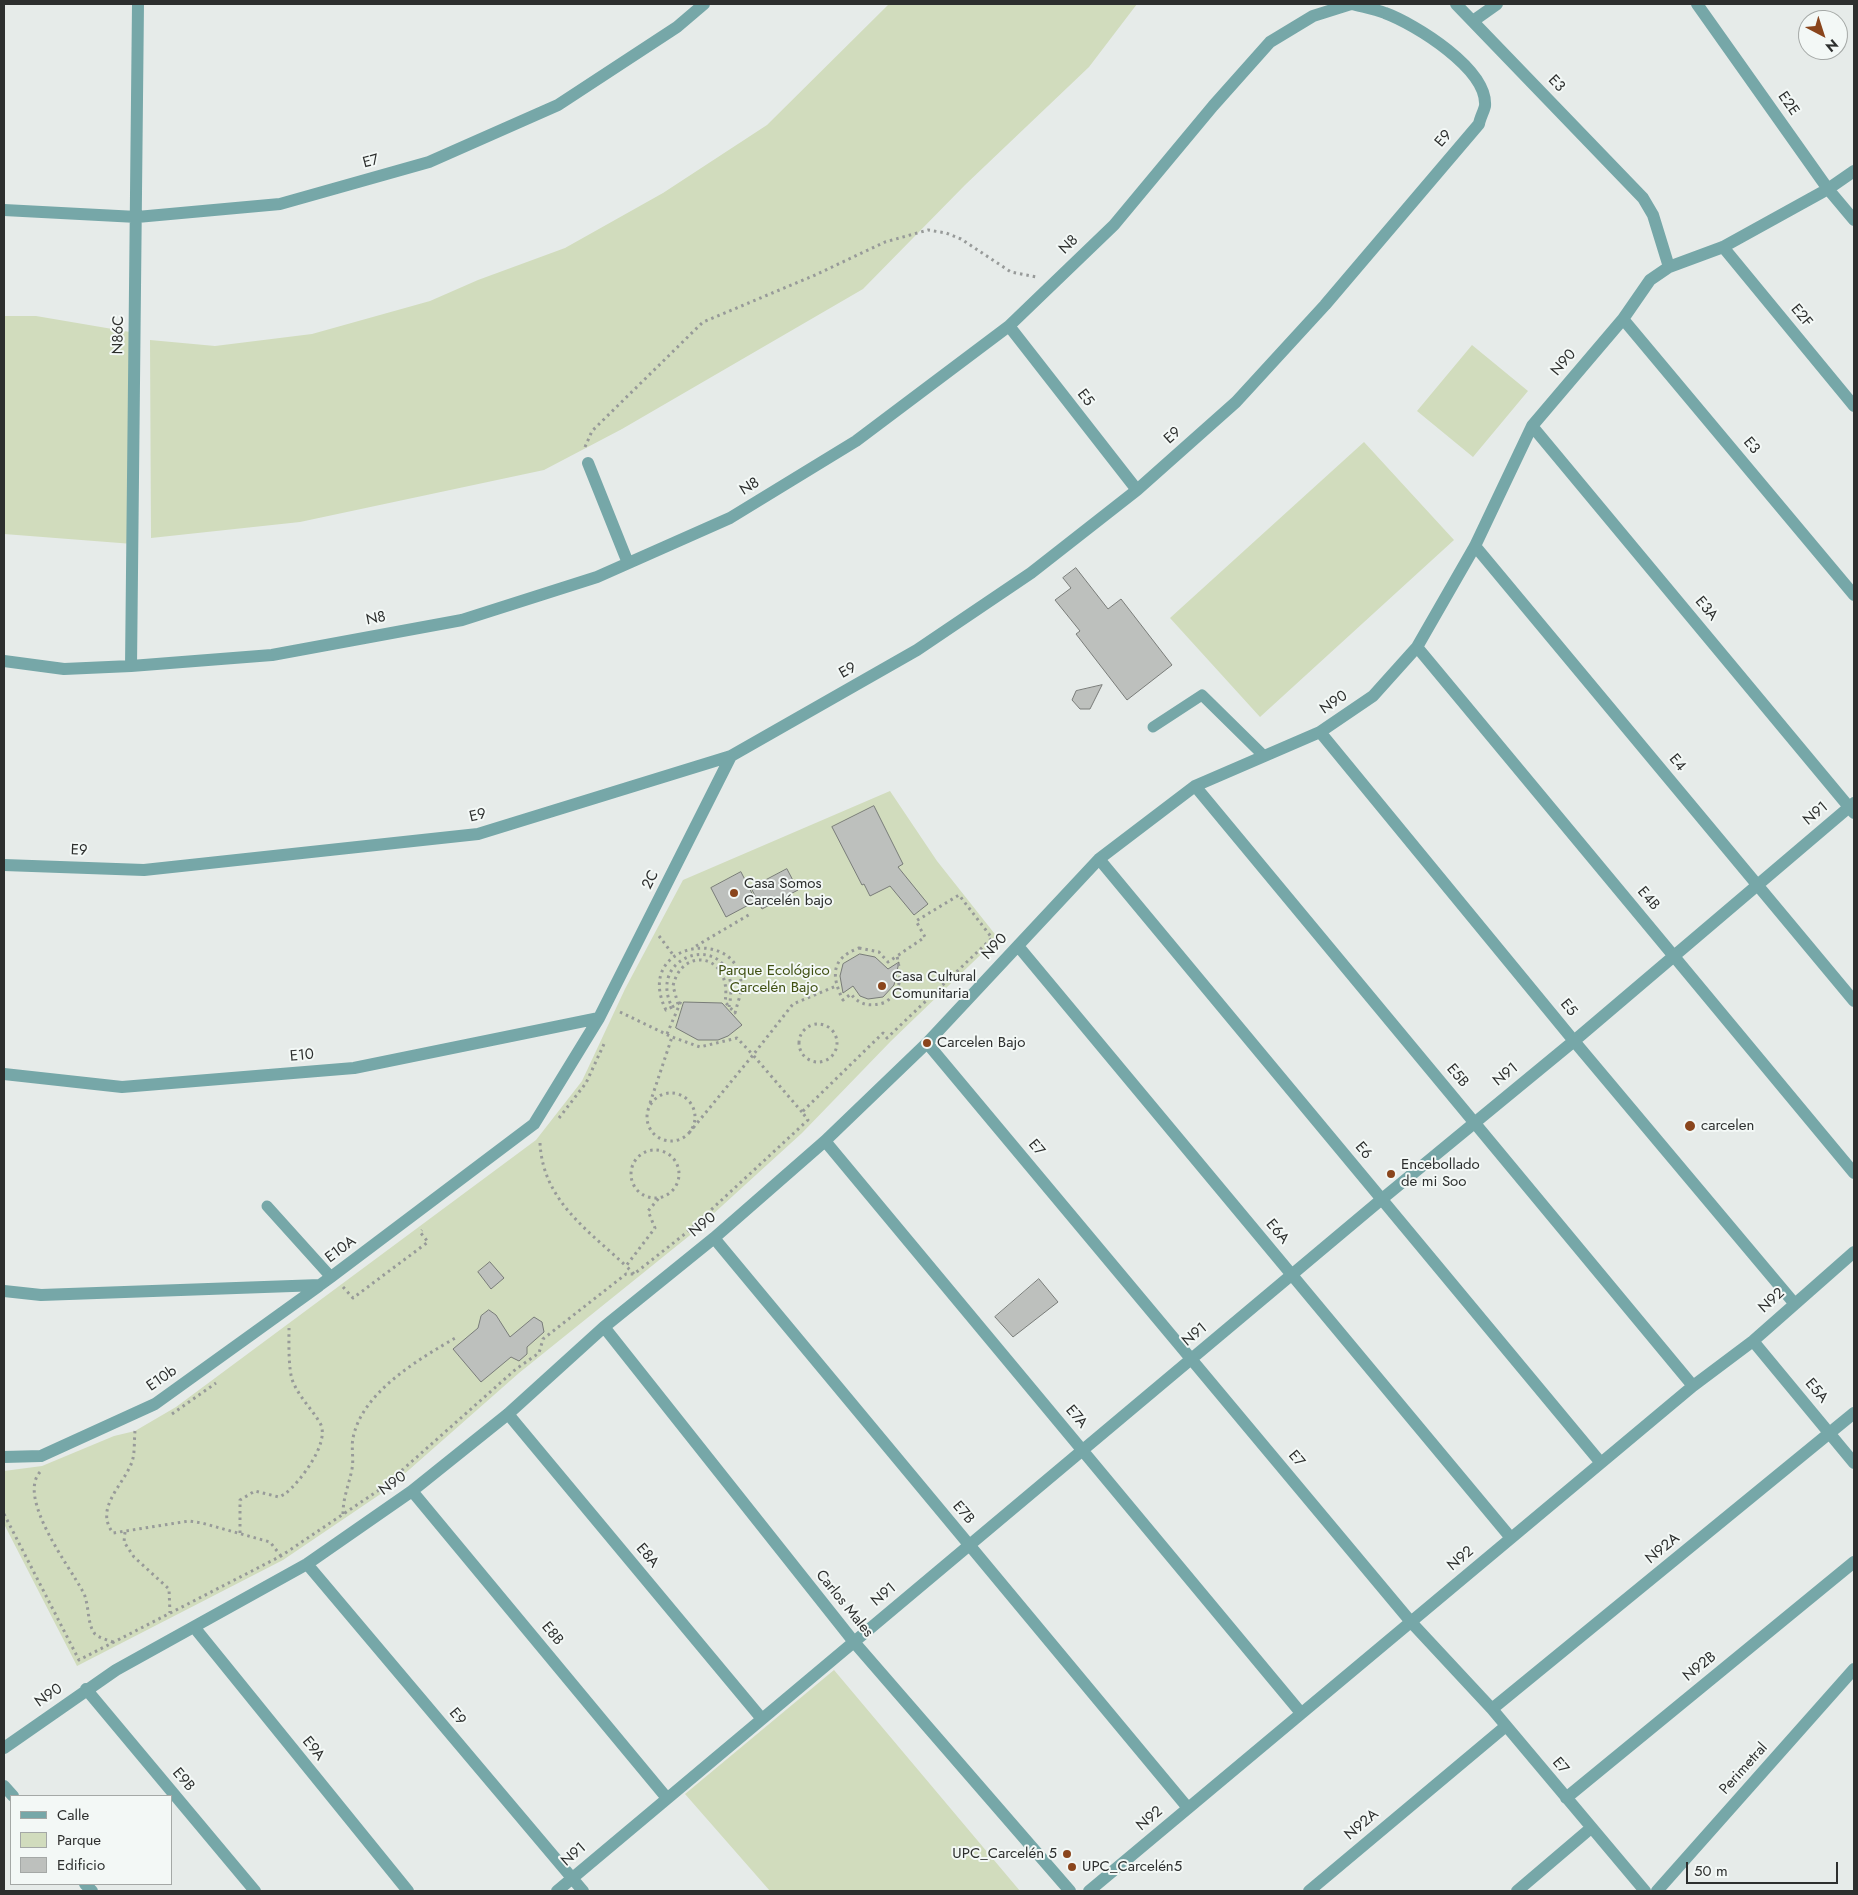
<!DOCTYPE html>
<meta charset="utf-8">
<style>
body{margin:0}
#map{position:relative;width:1858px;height:1895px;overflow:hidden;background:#e6ebe9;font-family:Jost,sans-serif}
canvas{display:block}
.frame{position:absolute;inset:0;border:5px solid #2d2f2e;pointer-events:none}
.legend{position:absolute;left:10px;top:1795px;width:162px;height:90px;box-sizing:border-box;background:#f3f8f6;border:1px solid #a4a8a6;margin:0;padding:6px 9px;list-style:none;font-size:15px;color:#2d2f2e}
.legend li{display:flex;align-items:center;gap:10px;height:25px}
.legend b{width:25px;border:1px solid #a4a8a6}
.north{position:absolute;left:1798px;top:10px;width:50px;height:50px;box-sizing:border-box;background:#f3f8f6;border:1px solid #a4a8a6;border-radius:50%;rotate:140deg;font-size:14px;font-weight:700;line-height:20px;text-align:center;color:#2d2f2e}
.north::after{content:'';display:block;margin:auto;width:18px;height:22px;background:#8a451c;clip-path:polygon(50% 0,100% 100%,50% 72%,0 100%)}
.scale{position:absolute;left:1686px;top:1862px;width:152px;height:22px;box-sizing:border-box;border:2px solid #2d2f2e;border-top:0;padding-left:6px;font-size:15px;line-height:18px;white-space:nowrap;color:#2d2f2e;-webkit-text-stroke:4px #f3f8f6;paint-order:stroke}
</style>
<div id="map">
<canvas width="1858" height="1895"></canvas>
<div class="frame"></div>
<ul class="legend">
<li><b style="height:6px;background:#76a7a8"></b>Calle</li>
<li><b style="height:14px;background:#d1dcbd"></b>Parque</li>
<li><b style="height:14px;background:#bdc0bd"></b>Edificio</li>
</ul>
<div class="north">N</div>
<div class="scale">50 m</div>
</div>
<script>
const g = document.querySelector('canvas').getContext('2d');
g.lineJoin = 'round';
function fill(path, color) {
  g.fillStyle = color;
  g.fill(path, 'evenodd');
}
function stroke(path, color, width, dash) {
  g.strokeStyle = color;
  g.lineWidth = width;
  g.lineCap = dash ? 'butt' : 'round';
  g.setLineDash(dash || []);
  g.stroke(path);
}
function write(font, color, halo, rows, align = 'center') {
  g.font = font + ' Jost,sans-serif';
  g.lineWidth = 4;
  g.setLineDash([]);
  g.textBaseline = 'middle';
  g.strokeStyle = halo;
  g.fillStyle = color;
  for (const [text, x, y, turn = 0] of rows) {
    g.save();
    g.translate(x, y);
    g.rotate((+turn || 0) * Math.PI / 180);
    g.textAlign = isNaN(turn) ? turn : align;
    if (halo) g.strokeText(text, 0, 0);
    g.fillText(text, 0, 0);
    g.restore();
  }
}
fill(new Path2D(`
 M 889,4 L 1137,4 L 1089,67 L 965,185 L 863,289 L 622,429 L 544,470 L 300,522 L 151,538 L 150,340 L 215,346 L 312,334 L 430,301 L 478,280 L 565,248 L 663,193 L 767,125 Z
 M 4,316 L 36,316 L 136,333 L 133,544 L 4,534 Z
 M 1472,345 L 1528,391 L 1473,457 L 1417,411 Z
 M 1364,442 L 1454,540 L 1260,717 L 1170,618 Z
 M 890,791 L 937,861 L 998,938 L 891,1041 L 802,1133 L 689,1236 L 519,1373 L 385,1491 L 283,1560 L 77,1666 L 4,1524 L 4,1471 L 42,1466 L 114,1436 L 135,1431 L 176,1407 L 536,1140 L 582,1081 L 625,989 L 683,880 Z
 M 834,1670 L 1020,1891 L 770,1891 L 685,1794 Z`), '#d1dcbd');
const building = new Path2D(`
 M 1076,568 L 1108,609 L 1121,599 L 1172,665 L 1127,700 L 1076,634 L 1080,631 L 1055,600 L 1071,588 L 1063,578 Z
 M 1102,685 L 1090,709 L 1080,709 L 1072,700 L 1076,691 Z
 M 874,806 L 903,864 L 898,867 L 928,904 L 914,915 L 890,886 L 870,896 L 864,884 L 862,885 L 832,827 Z
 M 787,869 L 798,890 L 762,909 L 751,888 Z
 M 741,872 L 756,901 L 726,917 L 711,888 Z
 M 860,954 L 875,957 L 888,969 L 899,962 L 894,985 L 883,997 L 868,999 L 860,996 L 853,986 L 843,993 L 840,976 L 843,964 Z
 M 684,1002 L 722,1003 L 742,1025 L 728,1036 L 718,1040 L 698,1040 L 676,1028 Z
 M 490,1262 L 504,1278 L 491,1289 L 478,1272 Z
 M 1039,1279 L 1058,1302 L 1013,1337 L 995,1317 Z
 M 489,1310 L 496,1315 L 510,1337 L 534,1317 L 542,1322 L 544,1332 L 527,1347 L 527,1354 L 519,1361 L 511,1357 L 481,1382 L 453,1349 L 478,1328 L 481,1316 Z`);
fill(building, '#bdc0bd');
stroke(building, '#797c79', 1);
stroke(new Path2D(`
 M 585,447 L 592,431 L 703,322 L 813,276 L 885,242 L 928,230 L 946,233 L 961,239 L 1011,272 L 1036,277
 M 659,936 L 674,956
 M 696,946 L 752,913
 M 859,948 L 879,952 L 888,962 L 897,956 C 901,976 903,988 886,1002 C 872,1007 860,1006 851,994 L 843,1000 C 831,976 831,958 859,948 Z
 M 672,1007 L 678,1004 L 673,986 C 682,945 733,954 725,1002 L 735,1013 C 737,1005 740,997 741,990 C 746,924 631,940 666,1010 L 672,1007 C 643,949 746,926 729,1007
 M 620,1012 L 672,1037 L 700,1047 L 737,1038 L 753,1055 L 689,1133
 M799 1043a19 19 0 1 1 38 0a19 19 0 1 1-38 0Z
 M 667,1034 L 681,1001
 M647 1117a24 24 0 1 1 48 0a24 24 0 1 1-48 0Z
 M 650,1103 L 672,1037
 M 802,1112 L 753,1055 L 793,1004 L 836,986
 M 559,1118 L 586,1083 L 604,1044
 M 540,1143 C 543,1201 588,1230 626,1266
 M631 1174a24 24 0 1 1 48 0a24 24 0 1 1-48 0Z
 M 634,1274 L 626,1266 L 655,1228 L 648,1211 L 659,1198
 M 343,1287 L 353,1298 L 428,1242 L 420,1232 L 422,1230
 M 172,1414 L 216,1383
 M 135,1431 C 134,1441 135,1453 132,1462 C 123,1486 94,1508 113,1533 L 189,1521 L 202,1523 L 270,1542 L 281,1556
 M 40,1472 C 17,1498 69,1566 82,1590 C 90,1602 86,1623 95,1634 C 99,1638 108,1640 113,1642
 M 4,1514 L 79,1660 L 281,1556 L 382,1488 L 516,1369 L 539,1353 L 543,1339 L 626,1274 L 634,1274 L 686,1233 L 808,1120 L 802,1112 L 883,1033 L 887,1038 L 992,938 L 959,895 L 916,921 L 925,937 L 897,956
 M 343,1514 C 343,1497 349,1485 352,1469 C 354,1459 351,1448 353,1438 C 362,1392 419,1359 457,1337
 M 125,1532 L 124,1542 L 134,1557 L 169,1589 L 170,1613
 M 240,1533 L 240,1500 L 255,1491 L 279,1497 L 285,1494 C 300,1482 331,1442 320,1423 C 311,1408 300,1398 293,1382 C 288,1370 289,1341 289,1328`), '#979a99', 3, [2.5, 4]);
stroke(new Path2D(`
 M 1153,727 L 1202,695 L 1264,756
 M 267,1206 L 331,1277`), '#76a7a8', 11);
stroke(new Path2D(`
 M 1456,4 L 1643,198 L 1653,215 L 1669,267
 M 1697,4 L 1828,189 L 1854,220
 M 1473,21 L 1497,4
 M 4,210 L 137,217 L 280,204 L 429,162 L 558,105 L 677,27 L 704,4
 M 1723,247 L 1854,406
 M 1623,319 L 1854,595
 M 1009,326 L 1137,490
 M 1532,426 L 1854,813
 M 588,463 L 628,563
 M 1475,546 L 1854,1001
 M 1417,647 L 1854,1173
 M 4,661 L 64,669 L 131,666 L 272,655 L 462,620 L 597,577 L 730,518 L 856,441 L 1009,326 L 1114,225 L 1213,106 L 1270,42 L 1313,16 L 1351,4
 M 131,666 L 138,4
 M 1320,732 L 1574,1041 L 1794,1303
 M 1195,786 L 1693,1386
 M 1099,859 L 1601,1463
 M 4,865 L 144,870 L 478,834 L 731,756 L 917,650 L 1031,573 L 1137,490 L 1236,402 L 1325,305 L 1479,124 C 1480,118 1484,111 1485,106 C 1488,69 1415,24 1385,13 C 1375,9 1363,7 1352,4
 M 1018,946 L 1511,1538
 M 927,1043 L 1411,1622 L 1492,1709 L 1645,1891
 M 4,1074 L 122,1087 L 354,1068 L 599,1018
 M 825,1141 L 1301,1713
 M 714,1238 L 1188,1808
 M 4,1291 L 41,1295 L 320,1285 L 331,1277 L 534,1124 L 599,1018 L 731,756
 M 604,1327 L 854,1642 L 1070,1891
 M 1753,1341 L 1854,1463
 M 508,1414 L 762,1719
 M 4,1457 L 41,1456 L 155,1404 L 319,1286
 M 412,1491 L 666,1797
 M 307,1564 L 583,1891
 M 194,1627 L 408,1891
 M 86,1689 L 255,1891
 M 1492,1709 L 1854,1413
 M 4,1748 L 116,1670 L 307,1564 L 412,1491 L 508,1414 L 604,1327 L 714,1238 L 825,1141 L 927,1043 L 1099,859 L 1195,786 L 1320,732 L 1373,696 L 1417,647 L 1475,546 L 1532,426 L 1623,319 L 1650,280 L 1669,267 L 1723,247 L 1828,189 L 1854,171
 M 4,1786 L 13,1796
 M 1566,1798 L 1854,1562
 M 85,1884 L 92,1891
 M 557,1891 L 1382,1199 L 1574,1041 L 1854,803
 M 1089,1891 L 1693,1386 L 1753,1341 L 1854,1252
 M 1309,1891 L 1506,1726
 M 1517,1891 L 1591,1828
 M 1657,1891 L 1854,1669`), '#76a7a8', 12);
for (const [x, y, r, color] of [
 [734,893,5,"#8a451c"],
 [882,986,5,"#8a451c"],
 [927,1043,5,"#8a451c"],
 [1690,1126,6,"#8a451c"],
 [1391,1174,5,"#8a451c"],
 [1067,1854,5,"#8a451c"],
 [1072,1867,5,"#8a451c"]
]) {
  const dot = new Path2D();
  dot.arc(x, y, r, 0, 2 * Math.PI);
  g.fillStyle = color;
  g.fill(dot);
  stroke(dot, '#f3f8f6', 2);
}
write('15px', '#2d2f2e', '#f3f8f6', [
 ["E3",1556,84,46],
 ["E2E",1788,104,55],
 ["E9",1444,139,-50],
 ["E7",371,162,-15],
 ["N8",1069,245,-44],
 ["E2F",1801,316,50],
 ["N86C",119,335,-89],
 ["N90",1564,363,-50],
 ["E5",1085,398,52],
 ["E9",1173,436,-42],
 ["E3",1751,446,50],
 ["N8",750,487,-32],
 ["E3A",1706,609,50],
 ["N8",376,619,-11],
 ["E9",848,671,-30],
 ["N90",1334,703,-34],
 ["E4",1677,763,50],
 ["N91",1816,814,-40],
 ["E9",478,816,-13],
 ["E9",79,851,2],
 ["2C",651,880,-63],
 ["E4B",1648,899,50],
 ["N90",995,947,-47],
 ["E5",1568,1008,51],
 ["E10",302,1056,-5],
 ["N91",1506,1075,-39],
 ["E5B",1457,1076,50],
 ["E7",1036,1148,50],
 ["E6",1363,1151,50],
 ["N90",703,1225,-40],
 ["E6A",1277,1232,50],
 ["E10A",341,1250,-37],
 ["N92",1772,1301,-42],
 ["N91",1195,1335,-40],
 ["E10b",162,1379,-35],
 ["E5A",1816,1391,50],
 ["E7A",1076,1417,50],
 ["E7",1296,1459,50],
 ["N90",393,1484,-36],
 ["E7B",963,1513,50],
 ["N92A",1663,1549,-39],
 ["E8A",647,1556,50],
 ["N92",1461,1559,-40],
 ["N91",884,1595,-40],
 ["Carlos Males",844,1604,51],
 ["E8B",552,1634,50],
 ["N92B",1700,1667,-39],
 ["N90",49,1696,-35],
 ["E9",457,1717,50],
 ["E9A",313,1749,51],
 ["E7",1560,1766,50],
 ["Perimetral",1744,1769,-48],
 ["E9B",183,1780,50],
 ["N92",1150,1819,-40],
 ["N92A",1362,1825,-40],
 ["N91",574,1855,-41]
]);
write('15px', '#2d2f2e', '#f3f8f6', [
 ["Casa Somos",744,884],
 ["Carcelén bajo",744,901],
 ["Casa Cultural",892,977],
 ["Comunitaria",892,994],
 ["Carcelen Bajo",937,1043],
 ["carcelen",1701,1126],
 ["Encebollado",1401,1165],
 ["de mi Soo",1401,1182],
 ["UPC_Carcelén 5",1057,1854,"right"],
 ["UPC_Carcelén5",1082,1867]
], 'left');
write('15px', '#3f4f11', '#f3f8f6', [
 ["Parque Ecológico",774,971],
 ["Carcelén Bajo",774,988]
]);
</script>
